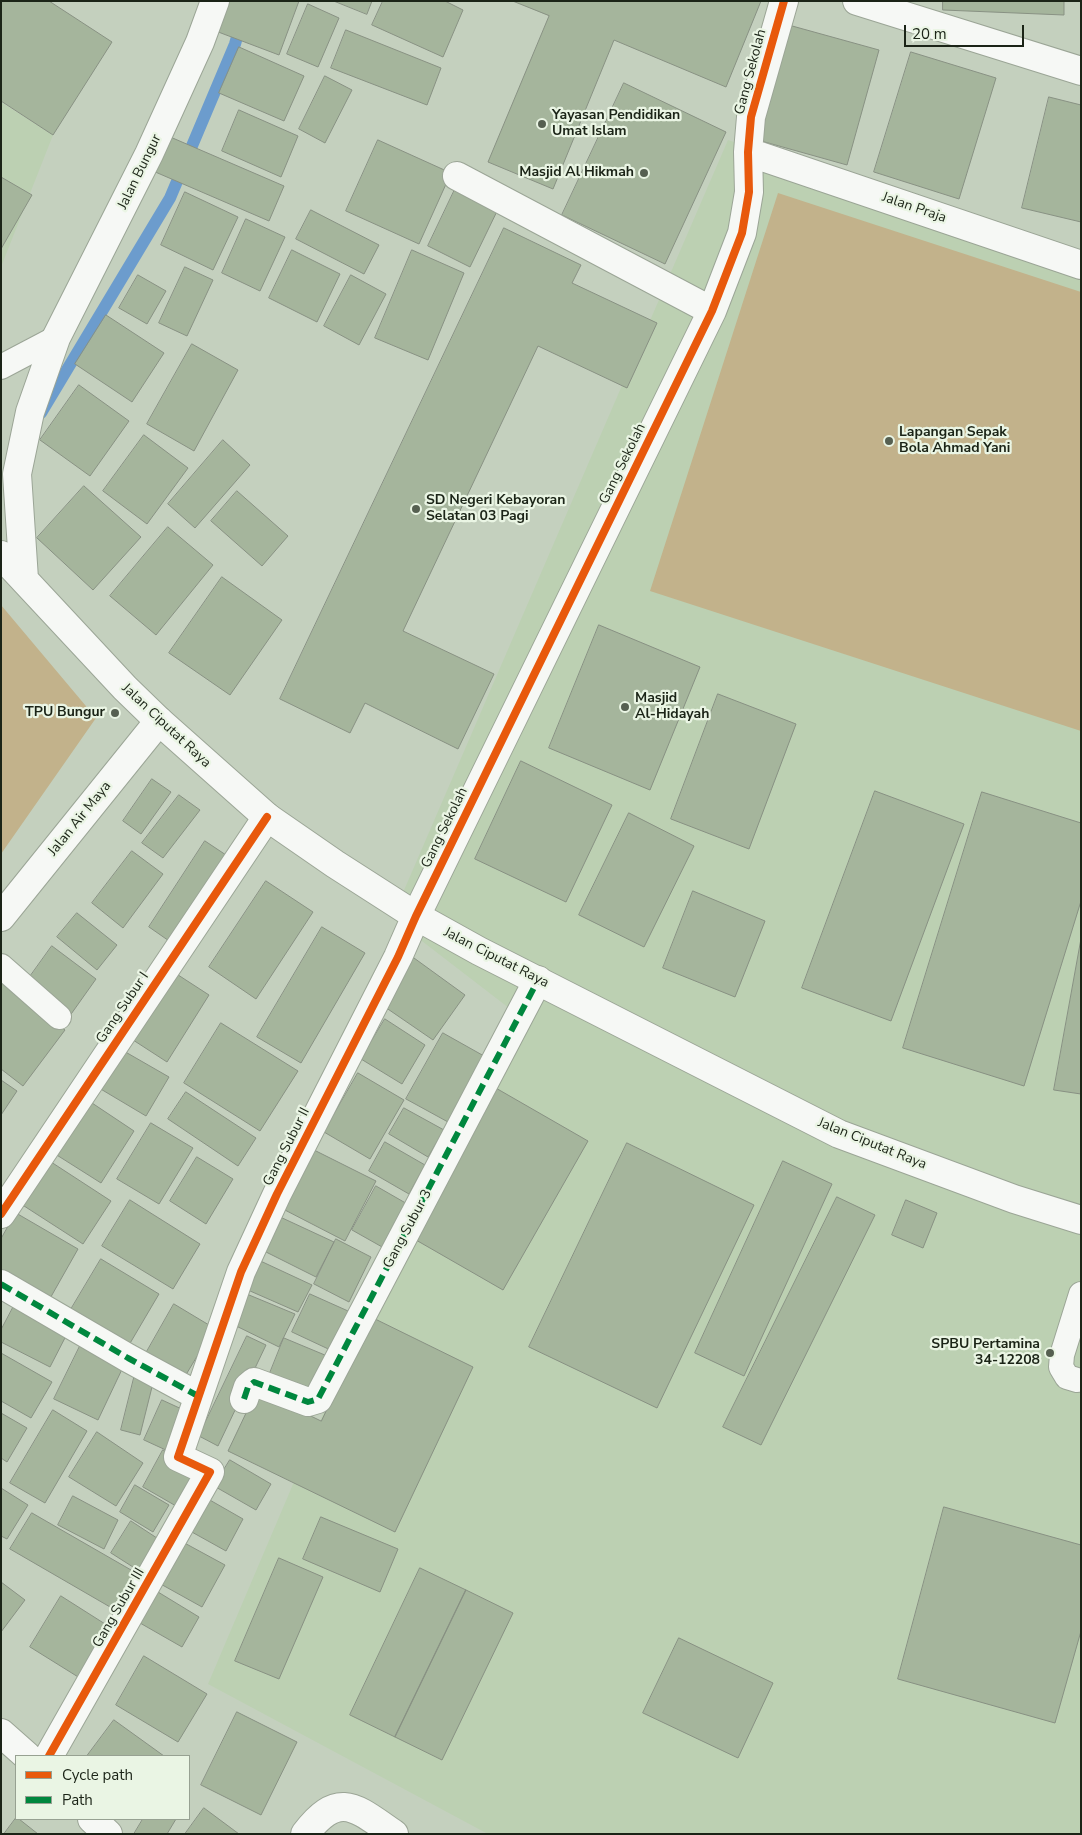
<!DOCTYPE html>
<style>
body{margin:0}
#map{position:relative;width:1082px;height:1835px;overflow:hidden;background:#c4d0be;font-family:"Nunito Sans",sans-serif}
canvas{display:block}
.frame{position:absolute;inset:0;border:2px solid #1b2417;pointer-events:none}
.legend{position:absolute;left:15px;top:1755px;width:175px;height:65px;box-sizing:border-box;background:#eaf5e4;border:1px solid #97a192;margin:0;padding:6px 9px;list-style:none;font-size:15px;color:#1b2417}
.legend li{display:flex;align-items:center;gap:10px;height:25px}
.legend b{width:25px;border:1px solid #97a192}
.scale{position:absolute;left:904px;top:25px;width:120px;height:22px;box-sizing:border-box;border:2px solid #1b2417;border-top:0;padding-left:6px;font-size:15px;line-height:18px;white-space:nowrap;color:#1b2417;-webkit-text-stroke:4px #eaf5e4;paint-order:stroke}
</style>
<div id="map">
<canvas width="1082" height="1835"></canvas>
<div class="frame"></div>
<ul class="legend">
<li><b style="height:6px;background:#e8590c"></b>Cycle path</li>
<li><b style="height:6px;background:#00873e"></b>Path</li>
</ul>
<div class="scale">20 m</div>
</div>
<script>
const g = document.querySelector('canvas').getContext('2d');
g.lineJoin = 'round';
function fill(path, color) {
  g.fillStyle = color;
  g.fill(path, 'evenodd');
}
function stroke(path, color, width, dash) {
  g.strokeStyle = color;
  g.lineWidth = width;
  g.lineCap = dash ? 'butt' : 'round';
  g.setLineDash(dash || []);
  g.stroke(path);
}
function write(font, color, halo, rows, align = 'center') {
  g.font = font + ' "Nunito Sans",sans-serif';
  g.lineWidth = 4.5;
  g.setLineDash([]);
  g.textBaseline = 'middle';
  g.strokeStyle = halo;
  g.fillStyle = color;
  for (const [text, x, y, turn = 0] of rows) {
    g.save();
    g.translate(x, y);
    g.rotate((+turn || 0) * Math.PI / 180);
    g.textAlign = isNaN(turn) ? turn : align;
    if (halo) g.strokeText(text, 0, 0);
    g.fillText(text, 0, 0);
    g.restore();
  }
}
fill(new Path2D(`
 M 1,102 L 53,135 L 1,267 Z
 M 728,140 L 1081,255 L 1081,1834 L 488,1834 L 208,1684 L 328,1402 L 509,1008 L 392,918 Z`), '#bcd0b2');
fill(new Path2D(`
 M 778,193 L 1081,292 L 1081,731 L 650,591 Z
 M 1,605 L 96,718 L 1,854 Z`), '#c2b28b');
stroke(new Path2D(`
 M 41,413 L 170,198 L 235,44 L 241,23`), '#6c9ccd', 12);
const building = new Path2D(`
 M 1,1 L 49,1 L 112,42 L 53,135 L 1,101 Z
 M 224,1 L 299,1 L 279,55 L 213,30 Z
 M 334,1 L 372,1 L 367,14 Z
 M 383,1 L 445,1 L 463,10 L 443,57 L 372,25 Z
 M 513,1 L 761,1 L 726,87 L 614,40 L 553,189 L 488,162 L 549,16 Z
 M 943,1 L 1064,1 L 1064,15 L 943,10 Z
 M 308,4 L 339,18 L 318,67 L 287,54 Z
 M 785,24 L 879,50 L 847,165 L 754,139 Z
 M 346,30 L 441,68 L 427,105 L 331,68 Z
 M 239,47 L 304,76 L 284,121 L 219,93 Z
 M 911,52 L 996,78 L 959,199 L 874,172 Z
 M 325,76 L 352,90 L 325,143 L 299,129 Z
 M 624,83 L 726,132 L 665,264 L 562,215 Z
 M 1049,97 L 1081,105 L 1081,222 L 1022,208 Z
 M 239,110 L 298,136 L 281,177 L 222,151 Z
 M 168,136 L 284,186 L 269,221 L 153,171 Z
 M 378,140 L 451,173 L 419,244 L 346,211 Z
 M 1,177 L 32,195 L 1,249 Z
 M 458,183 L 501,203 L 470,267 L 428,246 Z
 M 185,192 L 238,217 L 213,270 L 161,245 Z
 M 311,210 L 379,245 L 364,274 L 296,239 Z
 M 246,219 L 285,237 L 260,291 L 222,273 Z
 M 504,228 L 581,265 L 572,283 L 657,323 L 627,388 L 538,346 L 403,631 L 494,674 L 458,749 L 365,703 L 350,733 L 280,699 Z
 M 292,250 L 340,274 L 317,322 L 269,298 Z
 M 412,250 L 464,273 L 428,360 L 375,338 Z
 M 185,267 L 213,280 L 187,336 L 159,323 Z
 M 138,275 L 166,291 L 147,324 L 119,308 Z
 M 351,275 L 386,294 L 359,345 L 324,326 Z
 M 106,315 L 164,353 L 132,402 L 75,364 Z
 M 192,344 L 238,370 L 194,451 L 147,424 Z
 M 79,385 L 129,421 L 90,476 L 40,440 Z
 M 144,435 L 188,468 L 147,524 L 103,491 Z
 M 223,440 L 250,465 L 195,528 L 168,504 Z
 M 84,486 L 141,537 L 93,590 L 37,538 Z
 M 237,491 L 288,536 L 262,566 L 211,521 Z
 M 168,527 L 213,565 L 156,635 L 110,596 Z
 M 222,577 L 282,620 L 230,695 L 169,653 Z
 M 599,625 L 700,667 L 650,790 L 549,748 Z
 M 718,694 L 796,724 L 749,849 L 671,819 Z
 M 521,761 L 612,805 L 566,902 L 475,859 Z
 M 152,779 L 171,792 L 141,834 L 123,821 Z
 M 875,791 L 964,824 L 891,1021 L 802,988 Z
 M 982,792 L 1081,823 L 1081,901 L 1024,1086 L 903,1048 Z
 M 179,795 L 200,810 L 163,858 L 142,843 Z
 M 629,813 L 694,846 L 644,947 L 579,915 Z
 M 205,841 L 229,857 L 172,943 L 149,927 Z
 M 132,851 L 163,874 L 123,928 L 92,903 Z
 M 266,881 L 313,912 L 256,999 L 209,967 Z
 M 693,891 L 765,921 L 735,997 L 663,968 Z
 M 77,913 L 117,945 L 97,970 L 57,937 Z
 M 322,927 L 365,953 L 301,1063 L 257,1037 Z
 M 1081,939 L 1081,1094 L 1054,1090 Z
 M 52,946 L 96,979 L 69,1017 L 24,985 Z
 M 414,958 L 465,995 L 433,1040 L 382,1005 Z
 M 172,971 L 209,995 L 167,1062 L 130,1038 Z
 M 1,981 L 65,1030 L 23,1086 L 1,1069 Z
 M 385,1019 L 425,1045 L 402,1084 L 361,1059 Z
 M 221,1023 L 298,1071 L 260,1131 L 184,1083 Z
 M 443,1033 L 484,1056 L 448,1122 L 406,1099 Z
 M 122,1050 L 169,1077 L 146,1116 L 99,1088 Z
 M 358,1073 L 404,1100 L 370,1159 L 324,1132 Z
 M 1,1080 L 17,1091 L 1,1115 Z
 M 494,1087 L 588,1141 L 503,1290 L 409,1236 Z
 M 186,1092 L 256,1138 L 238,1166 L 168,1119 Z
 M 86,1099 L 134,1131 L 101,1183 L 52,1152 Z
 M 404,1108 L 444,1130 L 428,1157 L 389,1134 Z
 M 151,1123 L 193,1148 L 159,1204 L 117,1179 Z
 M 385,1142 L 425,1165 L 409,1194 L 369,1171 Z
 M 627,1143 L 754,1205 L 657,1408 L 529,1347 Z
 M 310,1148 L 376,1181 L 345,1241 L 281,1208 Z
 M 197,1157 L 233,1179 L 206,1224 L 170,1201 Z
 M 48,1160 L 111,1201 L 83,1244 L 21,1204 Z
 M 783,1161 L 832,1184 L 744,1376 L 695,1353 Z
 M 376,1186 L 416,1209 L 391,1252 L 352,1230 Z
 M 837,1197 L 875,1215 L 761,1445 L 723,1427 Z
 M 130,1200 L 200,1244 L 173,1289 L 102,1246 Z
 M 906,1200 L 937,1213 L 923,1248 L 892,1235 Z
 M 16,1213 L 78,1249 L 48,1302 L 1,1276 L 1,1239 Z
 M 278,1216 L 334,1242 L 316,1277 L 262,1250 Z
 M 336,1239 L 371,1257 L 349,1302 L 314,1284 Z
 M 254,1258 L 312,1285 L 298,1312 L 241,1287 Z
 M 101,1259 L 159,1294 L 129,1345 L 70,1311 Z
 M 237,1290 L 295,1314 L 279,1347 L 226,1321 Z
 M 310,1294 L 357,1315 L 339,1354 L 292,1332 Z
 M 15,1304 L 68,1332 L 50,1367 L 1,1342 L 1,1330 Z
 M 174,1304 L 214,1328 L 184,1378 L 145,1355 Z
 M 371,1317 L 473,1367 L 395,1532 L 228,1451 L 257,1390 L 321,1421 Z
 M 247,1336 L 266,1345 L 218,1446 L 199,1436 Z
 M 284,1338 L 332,1358 L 316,1397 L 268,1378 Z
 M 82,1342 L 125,1363 L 98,1420 L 54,1399 Z
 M 1,1353 L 52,1382 L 31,1418 L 1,1401 Z
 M 135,1374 L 154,1379 L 140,1435 L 121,1430 Z
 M 162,1400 L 186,1411 L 168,1451 L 144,1440 Z
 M 53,1410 L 87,1431 L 45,1503 L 10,1483 Z
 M 1,1413 L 27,1428 L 7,1462 L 1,1458 Z
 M 97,1432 L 143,1463 L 116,1506 L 69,1477 Z
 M 163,1450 L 204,1473 L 183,1510 L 143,1487 Z
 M 230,1460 L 271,1484 L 256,1510 L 214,1486 Z
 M 135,1485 L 169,1505 L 153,1532 L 120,1512 Z
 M 1,1488 L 28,1505 L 7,1539 L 1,1536 Z
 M 73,1496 L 118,1520 L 104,1549 L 58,1525 Z
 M 208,1499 L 243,1519 L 226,1551 L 190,1531 Z
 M 944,1507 L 1081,1545 L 1081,1631 L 1055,1723 L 898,1679 Z
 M 32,1513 L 138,1574 L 117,1611 L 10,1549 Z
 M 321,1517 L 398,1549 L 380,1592 L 303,1559 Z
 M 131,1521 L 163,1542 L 144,1574 L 111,1553 Z
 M 179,1540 L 225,1565 L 202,1607 L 157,1582 Z
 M 279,1558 L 323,1577 L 279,1679 L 235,1661 Z
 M 420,1568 L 466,1590 L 395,1737 L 350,1715 Z
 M 1,1582 L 25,1600 L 1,1632 Z
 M 466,1590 L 513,1613 L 442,1760 L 395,1737 Z
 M 158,1592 L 199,1617 L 182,1647 L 140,1623 Z
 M 61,1596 L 113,1629 L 83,1680 L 30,1647 Z
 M 679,1638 L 773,1683 L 738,1758 L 643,1713 Z
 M 144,1656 L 207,1694 L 178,1742 L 116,1705 Z
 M 237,1712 L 297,1742 L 261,1815 L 201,1785 Z
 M 114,1720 L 164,1756 L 87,1756 Z
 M 204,1808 L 239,1834 L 185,1834 Z
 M 16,1818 L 19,1819 L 38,1834 L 4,1834 Z
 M 143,1819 L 176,1819 L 167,1834 L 134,1834 Z`);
fill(building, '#a5b59c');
stroke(building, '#889183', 1);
const lane = new Path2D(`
 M 1,367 L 56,338
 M 1,966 L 59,1017
 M 1077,1380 L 1067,1377 L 1061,1367 L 1062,1355 L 1081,1294`);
const street = new Path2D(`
 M 857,1 L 1081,71
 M 748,152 L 1081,265
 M 457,176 L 712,311
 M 1,917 L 159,721
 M 1,1214 L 267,817
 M 1,1284 L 128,1358 L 198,1396
 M 244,1399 L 248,1387 L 254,1382 L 308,1402 L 318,1399 L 538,980
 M 1,1733 L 27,1756
 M 49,1756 L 210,1472 L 178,1457 L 241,1272 L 277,1194 L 398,957 L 416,916 L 712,311 L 742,233 L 749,192 L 748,152 L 751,117 L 784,1
 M 92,1819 L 108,1834
 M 305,1834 C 339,1789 356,1808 394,1834`);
const secondary = new Path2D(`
 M 1,555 L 125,688 L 159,721 L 267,817 L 335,864 L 416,916 L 479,951 L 839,1134 L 1014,1199 L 1081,1220
 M 24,579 L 17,474 L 30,412 L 56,338 L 149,154 L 200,42 L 215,1`);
stroke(lane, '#9ba596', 26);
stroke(street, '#9ba596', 30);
stroke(secondary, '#9ba596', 30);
stroke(lane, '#f6f8f5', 24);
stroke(street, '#f6f8f5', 28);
stroke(secondary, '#f6f8f5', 28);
stroke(new Path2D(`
 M 1,1284 L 128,1358 L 198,1396
 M 244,1399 L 248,1387 L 254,1382 L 308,1402 L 318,1399 L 538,980`), '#00873e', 6, [12, 6]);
stroke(new Path2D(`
 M 1,1214 L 267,817
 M 49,1756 L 210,1472 L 178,1457 L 241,1272 L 277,1194 L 398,957 L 416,916 L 712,311 L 742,233 L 749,192 L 748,152 L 751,117 L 784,1`), '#e8590c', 8);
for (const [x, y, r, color] of [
 [542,124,5,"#566051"],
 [644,173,5,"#566051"],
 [889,441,5,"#566051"],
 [416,509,5,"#566051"],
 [625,707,5,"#566051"],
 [115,713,5,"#566051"],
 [1050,1353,5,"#566051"]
]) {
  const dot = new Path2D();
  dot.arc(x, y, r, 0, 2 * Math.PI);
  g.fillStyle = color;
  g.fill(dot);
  stroke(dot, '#eaf5e4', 2);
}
write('14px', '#1b2417', '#eaf5e4', [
 ["Gang Sekolah",751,72,-75],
 ["Jalan Bungur",140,172,-64],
 ["Jalan Praja",914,208,19],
 ["Gang Sekolah",623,464,-64],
 ["Jalan Ciputat Raya",166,726,43],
 ["Jalan Air Maya",80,819,-51],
 ["Gang Sekolah",445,828,-64],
 ["Jalan Ciputat Raya",496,958,27],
 ["Gang Subur I",123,1008,-56],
 ["Jalan Ciputat Raya",872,1144,22],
 ["Gang Subur II",287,1147,-63],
 ["Gang Subur 3",408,1229,-62],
 ["Gang Subur III",119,1608,-60]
]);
write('bold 14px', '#1b2417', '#eaf5e4', [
 ["Yayasan Pendidikan",552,116],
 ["Umat Islam",552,132],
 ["Masjid Al Hikmah",634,173,"right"],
 ["Lapangan Sepak",899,433],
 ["Bola Ahmad Yani",899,449],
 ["SD Negeri Kebayoran",426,501],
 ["Selatan 03 Pagi",426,517],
 ["Masjid",635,699],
 ["Al-Hidayah",635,715],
 ["TPU Bungur",105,713,"right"],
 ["SPBU Pertamina",1040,1345,"right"],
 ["34-12208",1040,1361,"right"]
], 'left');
</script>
